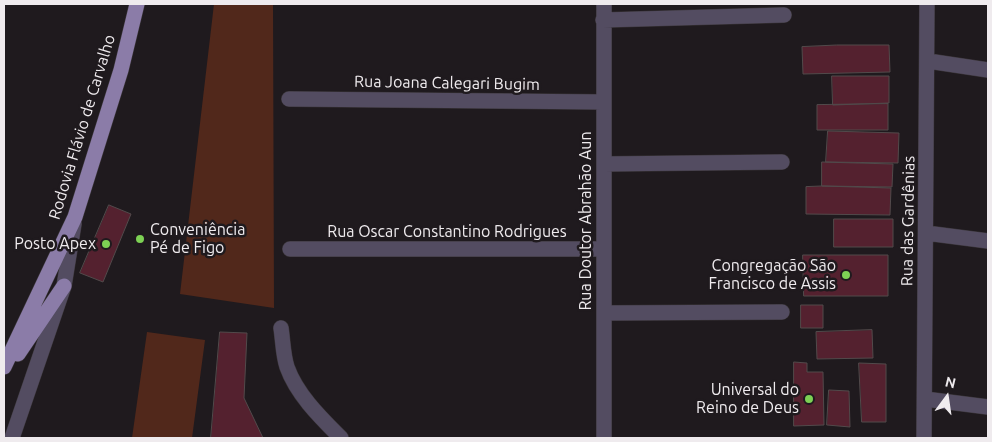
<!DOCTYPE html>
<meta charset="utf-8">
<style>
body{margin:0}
#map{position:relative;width:992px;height:442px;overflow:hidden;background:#1f1a1e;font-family:Ubuntu,sans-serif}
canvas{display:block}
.frame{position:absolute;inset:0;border:5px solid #efebee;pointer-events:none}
.north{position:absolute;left:922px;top:372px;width:50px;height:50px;-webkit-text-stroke:4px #1f1a1e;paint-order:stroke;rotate:14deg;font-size:14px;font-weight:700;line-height:20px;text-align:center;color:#efebee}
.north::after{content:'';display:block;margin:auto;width:18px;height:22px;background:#efebee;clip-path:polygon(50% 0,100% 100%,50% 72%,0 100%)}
</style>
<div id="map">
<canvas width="992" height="442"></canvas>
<div class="frame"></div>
<div class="north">N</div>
</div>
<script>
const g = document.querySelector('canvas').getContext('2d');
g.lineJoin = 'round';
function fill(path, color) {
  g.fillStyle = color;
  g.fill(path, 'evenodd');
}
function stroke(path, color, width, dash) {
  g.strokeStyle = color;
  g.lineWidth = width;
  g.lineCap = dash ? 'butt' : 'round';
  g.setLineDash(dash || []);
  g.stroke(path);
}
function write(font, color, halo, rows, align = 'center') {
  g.font = font + ' Ubuntu,sans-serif';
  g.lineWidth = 5;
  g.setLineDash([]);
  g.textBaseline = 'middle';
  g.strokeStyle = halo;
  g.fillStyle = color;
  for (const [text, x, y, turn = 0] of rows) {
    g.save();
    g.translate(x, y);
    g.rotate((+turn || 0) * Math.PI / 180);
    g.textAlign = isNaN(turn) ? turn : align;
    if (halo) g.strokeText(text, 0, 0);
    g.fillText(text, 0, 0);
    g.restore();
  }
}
fill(new Path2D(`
 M 214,4 L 273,4 L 274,308 L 180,294 Z
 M 147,332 L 205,340 L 192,438 L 132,438 Z`), '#51281b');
const building = new Path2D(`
 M 837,45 L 889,45 L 890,72 L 803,74 L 802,47 Z
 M 832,76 L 889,76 L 889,103 L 833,105 Z
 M 888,104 L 888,130 L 817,130 L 817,105 Z
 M 828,131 L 899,133 L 898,163 L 826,162 Z
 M 822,162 L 893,164 L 892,187 L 822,186 Z
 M 822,186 L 891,188 L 890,215 L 806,214 L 806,187 Z
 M 109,205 L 131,214 L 103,282 L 80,273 Z
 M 834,219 L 893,219 L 893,247 L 834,247 Z
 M 803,255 L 888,255 L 888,296 L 804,296 Z
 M 801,305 L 823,305 L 823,328 L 801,328 Z
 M 872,330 L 873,358 L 817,359 L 816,332 Z
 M 220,332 L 247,333 L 244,398 L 263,438 L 211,438 Z
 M 794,362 L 807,363 L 807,372 L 823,372 L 824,425 L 794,426 Z
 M 859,363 L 886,364 L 886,422 L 862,422 Z
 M 829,390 L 849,391 L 850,427 L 827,425 Z`);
fill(building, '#54212f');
stroke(building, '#524a4b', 1);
const street = new Path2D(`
 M 604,4 L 604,438
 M 603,20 L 784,15
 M 928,61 L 988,70
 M 289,99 L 604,102
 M 604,164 L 782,162
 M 926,233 L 988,241
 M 290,249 L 604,249
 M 604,313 L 782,312
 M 281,328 C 283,341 283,355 287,367 C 297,395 321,418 341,438
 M 925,399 L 988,407
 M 12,438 L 64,286 L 74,224
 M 924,438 L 927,4`);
const primary = new Path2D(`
 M 18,354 L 64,286
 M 4,367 L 75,217 L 121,70 L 137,4`);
stroke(street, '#3c373b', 16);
stroke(primary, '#3c373b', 16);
stroke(street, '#534c61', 15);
stroke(primary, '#8b7ca8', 15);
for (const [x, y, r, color] of [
 [140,239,5,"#7dd154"],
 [106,244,5,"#7dd154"],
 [846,275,5,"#7dd154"],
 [809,399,5,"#7dd154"]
]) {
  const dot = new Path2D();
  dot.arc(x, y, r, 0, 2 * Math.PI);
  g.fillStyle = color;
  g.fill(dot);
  stroke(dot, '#1f1a1e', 2);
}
write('16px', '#efebee', '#1f1a1e', [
 ["Rua Joana Calegari Bugim",447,83,1],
 ["Rodovia Flávio de Carvalho",82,127,-73],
 ["Rua Doutor Abrahão Aun",586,221,-90],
 ["Rua das Gardênias",908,221,-89],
 ["Rua Oscar Constantino Rodrigues",447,232]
]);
write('16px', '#efebee', '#1f1a1e', [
 ["Conveniência",150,230,"left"],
 ["Pé de Figo",150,248,"left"],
 ["Posto Apex",96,244],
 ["Congregação São",836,266],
 ["Francisco de Assis",836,284],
 ["Universal do",799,390],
 ["Reino de Deus",799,408]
], 'right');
</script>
